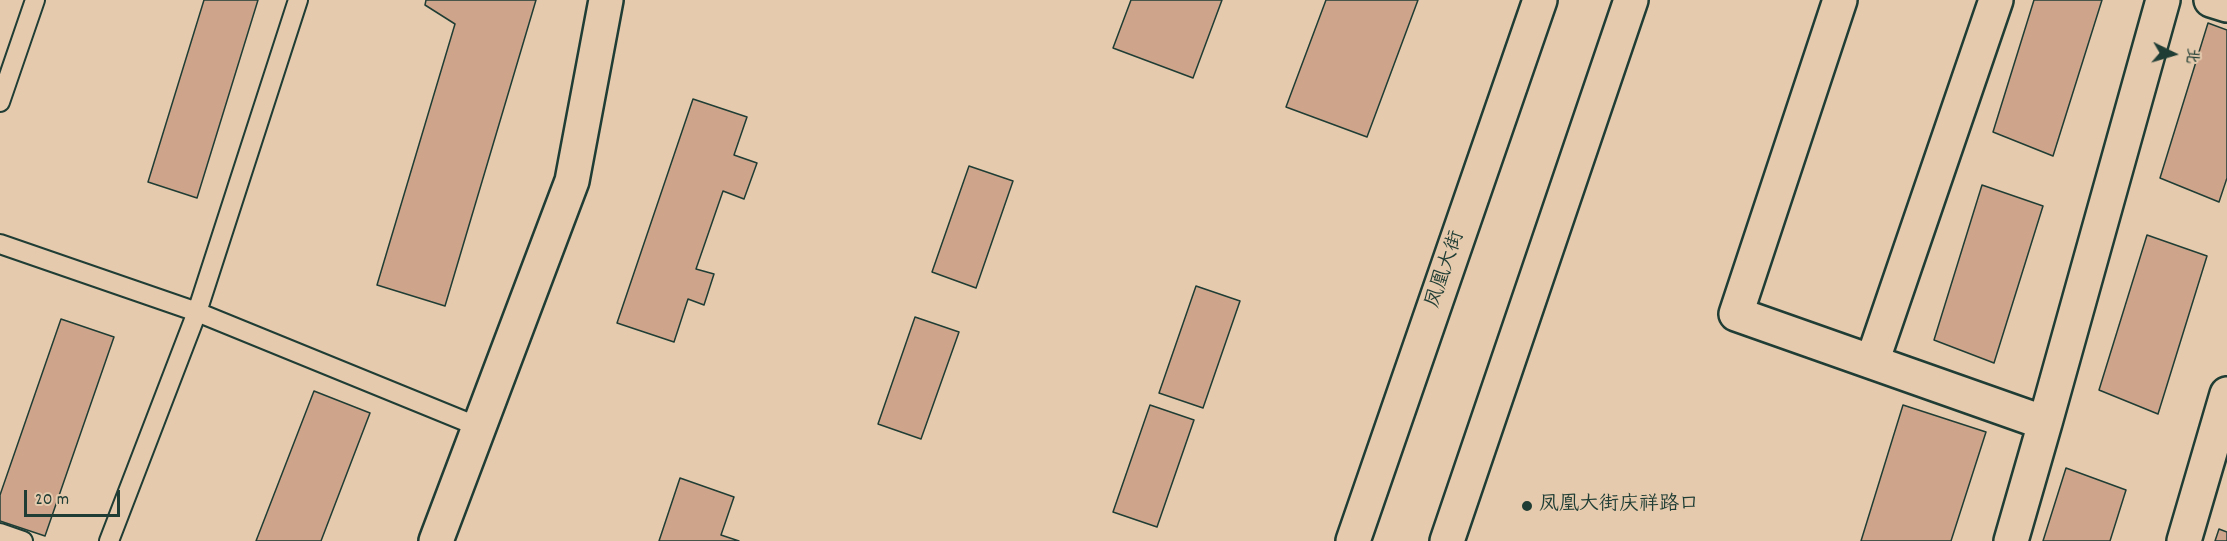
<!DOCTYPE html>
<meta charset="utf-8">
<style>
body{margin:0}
#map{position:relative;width:2227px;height:541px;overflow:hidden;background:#e5caad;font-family:Dekko,"LXGW WenKai TC",sans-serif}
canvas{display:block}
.north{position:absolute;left:2143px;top:24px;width:60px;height:60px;-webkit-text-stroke:4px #e5caad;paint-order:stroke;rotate:95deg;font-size:16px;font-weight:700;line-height:24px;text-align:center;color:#1f3d34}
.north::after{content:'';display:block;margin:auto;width:21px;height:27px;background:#1f3d34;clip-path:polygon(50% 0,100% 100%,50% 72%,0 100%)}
.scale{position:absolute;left:24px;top:490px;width:96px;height:27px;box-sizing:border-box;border:3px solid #1f3d34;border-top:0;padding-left:8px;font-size:18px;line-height:21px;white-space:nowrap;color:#1f3d34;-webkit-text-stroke:4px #e5caad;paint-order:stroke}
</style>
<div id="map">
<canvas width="2227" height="541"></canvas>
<div class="north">北</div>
<div class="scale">20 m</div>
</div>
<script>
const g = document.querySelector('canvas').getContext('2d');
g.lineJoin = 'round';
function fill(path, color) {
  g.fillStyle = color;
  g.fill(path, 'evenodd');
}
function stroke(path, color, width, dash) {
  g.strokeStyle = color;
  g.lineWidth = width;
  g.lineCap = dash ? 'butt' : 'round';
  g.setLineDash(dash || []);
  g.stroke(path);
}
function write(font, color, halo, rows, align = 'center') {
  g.font = font + ' Dekko,"LXGW WenKai TC",sans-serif';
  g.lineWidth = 5;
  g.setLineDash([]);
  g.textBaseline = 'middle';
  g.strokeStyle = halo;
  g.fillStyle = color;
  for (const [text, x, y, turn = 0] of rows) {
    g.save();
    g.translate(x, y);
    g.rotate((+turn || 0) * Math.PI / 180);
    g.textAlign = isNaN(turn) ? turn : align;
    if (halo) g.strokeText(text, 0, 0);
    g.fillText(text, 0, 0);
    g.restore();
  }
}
const building = new Path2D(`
 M 204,0 L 258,0 L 197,198 L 148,182 Z
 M 426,0 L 536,0 L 445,306 L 377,285 L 455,24 L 425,5 Z
 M 1131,0 L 1222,0 L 1193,78 L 1113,48 Z
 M 1326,0 L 1418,0 L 1367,137 L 1286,107 Z
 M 2034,0 L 2102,0 L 2053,156 L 1993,132 Z
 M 2208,23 L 2227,30 L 2227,178 L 2219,202 L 2160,178 Z
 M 693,99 L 747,117 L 734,155 L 757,163 L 744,199 L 723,191 L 696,269 L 714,274 L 704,305 L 688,299 L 674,342 L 617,323 Z
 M 969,166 L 1013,181 L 976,288 L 932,272 Z
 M 1982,185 L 2043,206 L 1994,363 L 1934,340 Z
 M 2147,235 L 2207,256 L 2158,414 L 2099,390 Z
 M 1196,286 L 1240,301 L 1203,408 L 1159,393 Z
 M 915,317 L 959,332 L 921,439 L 878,424 Z
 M 61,319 L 114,337 L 45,536 L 0,521 L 0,495 Z
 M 314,391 L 370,413 L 321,541 L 256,541 Z
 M 1150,405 L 1194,420 L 1157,527 L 1113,512 Z
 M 1903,405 L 1986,432 L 1951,541 L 1861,541 Z
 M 2066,468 L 2126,490 L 2110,541 L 2043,541 Z
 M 680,478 L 734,497 L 721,535 L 739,541 L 659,541 Z
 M 2219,529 L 2227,532 L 2227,541 L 2215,541 Z`);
fill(building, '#cea48a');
stroke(building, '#1f3d34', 1.5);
const service = new Path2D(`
 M 0,102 L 35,0
 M 0,244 L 197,312 L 479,427
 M 0,533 L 23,541
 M 109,541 L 197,312 L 298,0`);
const minor = new Path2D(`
 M 1840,0 L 1736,314 L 2045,423 L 2011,541
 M 2211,0 L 2227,5
 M 1872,362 L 1996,0
 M 2045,423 L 2163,0
 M 436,541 L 572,181 L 606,0
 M 2184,541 L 2227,394`);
const secondary = new Path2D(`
 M 1353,541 L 1540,0
 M 1447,541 L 1631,0`);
stroke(service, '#1f3d34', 22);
stroke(minor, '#1f3d34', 38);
stroke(secondary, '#1f3d34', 38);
stroke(service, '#e5caad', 18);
stroke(minor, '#e5caad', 33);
stroke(secondary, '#e5caad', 33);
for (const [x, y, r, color] of [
 [1527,506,6,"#1f3d34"]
]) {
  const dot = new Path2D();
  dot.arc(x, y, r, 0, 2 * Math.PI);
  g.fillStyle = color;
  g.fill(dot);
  stroke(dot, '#e5caad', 2);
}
write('20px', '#1f3d34', '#e5caad', [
 ["凤凰大街",1447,270,-71]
]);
write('20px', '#1f3d34', '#e5caad', [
 ["凤凰大街庆祥路口",1539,506]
], 'left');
</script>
